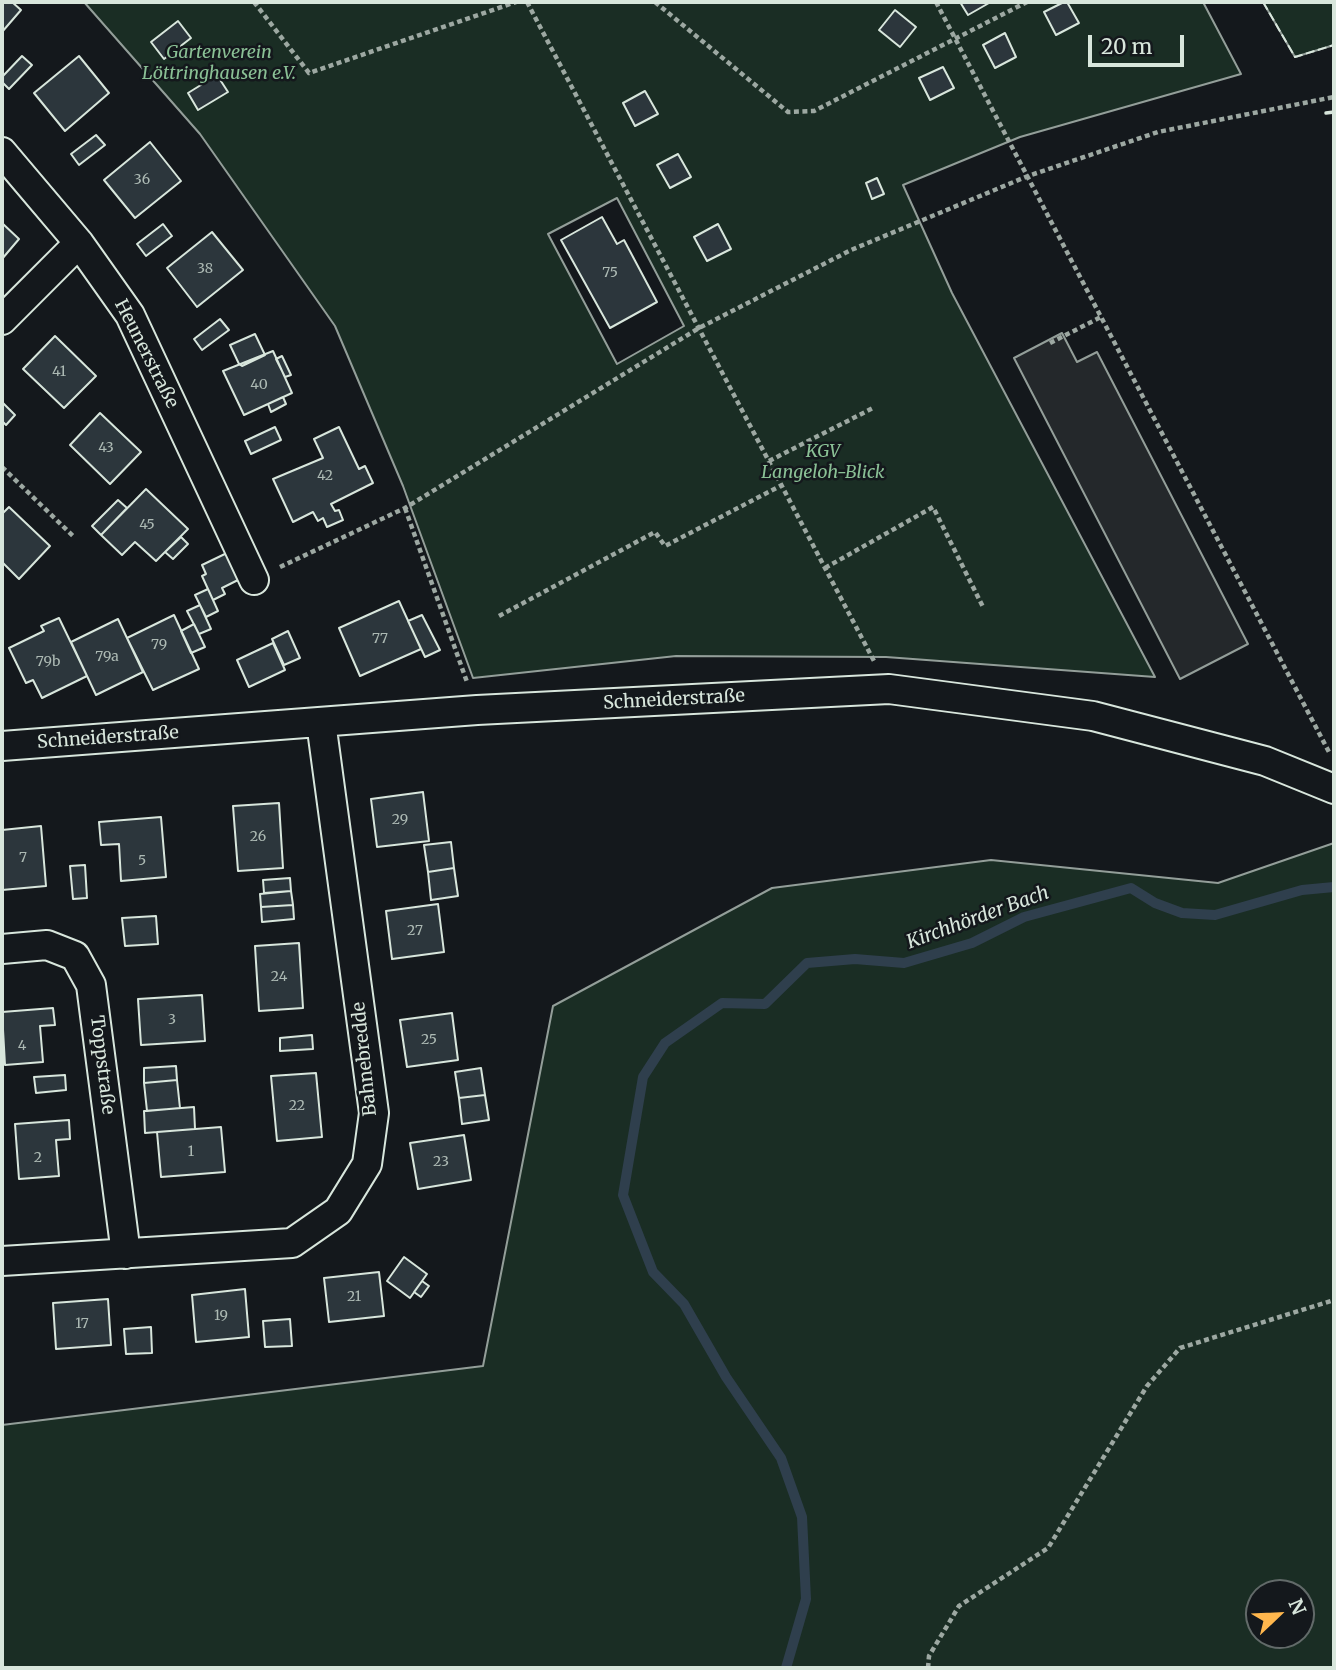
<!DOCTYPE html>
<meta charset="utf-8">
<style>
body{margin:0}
#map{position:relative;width:1336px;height:1670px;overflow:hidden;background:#14181c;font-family:Merriweather,serif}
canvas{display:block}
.frame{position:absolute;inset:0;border:4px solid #d8e6dc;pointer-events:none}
.north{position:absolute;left:1245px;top:1579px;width:70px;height:70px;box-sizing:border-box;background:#14181c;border:2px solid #626a69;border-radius:50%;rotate:67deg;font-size:19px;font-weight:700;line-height:28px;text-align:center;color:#d8e6dc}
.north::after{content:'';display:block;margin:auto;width:24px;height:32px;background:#ffb74d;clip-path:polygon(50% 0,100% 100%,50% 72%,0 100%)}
.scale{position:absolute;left:1088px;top:35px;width:96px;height:32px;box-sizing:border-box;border:4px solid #d8e6dc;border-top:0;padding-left:9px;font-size:21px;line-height:24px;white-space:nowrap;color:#d8e6dc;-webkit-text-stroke:5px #14181c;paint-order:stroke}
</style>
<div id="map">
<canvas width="1336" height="1670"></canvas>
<div class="frame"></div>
<div class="north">N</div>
<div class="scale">20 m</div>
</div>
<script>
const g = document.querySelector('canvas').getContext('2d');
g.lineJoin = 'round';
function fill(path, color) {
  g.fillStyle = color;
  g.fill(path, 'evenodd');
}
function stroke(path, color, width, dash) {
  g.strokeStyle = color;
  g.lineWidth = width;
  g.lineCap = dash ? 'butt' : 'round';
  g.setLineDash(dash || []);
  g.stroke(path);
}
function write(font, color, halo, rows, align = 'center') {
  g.font = font + ' Merriweather,serif';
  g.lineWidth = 5;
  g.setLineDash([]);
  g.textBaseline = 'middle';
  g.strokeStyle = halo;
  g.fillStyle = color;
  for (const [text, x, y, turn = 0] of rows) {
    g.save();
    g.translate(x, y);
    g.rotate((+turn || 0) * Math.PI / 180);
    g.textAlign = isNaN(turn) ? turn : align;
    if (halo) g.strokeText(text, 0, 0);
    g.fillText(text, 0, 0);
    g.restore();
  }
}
const green = new Path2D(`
 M 84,2 L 1203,2 L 1241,74 L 1020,137 L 903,185 L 952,293 L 1155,677 L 886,657 L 676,656 L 473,678 L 403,486 L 335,326 L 200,134 ZM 617,198 L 684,326 L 617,364 L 548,234 Z
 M 1263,2 L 1334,2 L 1334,45 L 1295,57 Z
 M 1334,843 L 1334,1668 L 2,1668 L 2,1425 L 483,1366 L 553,1006 L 772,888 L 991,860 L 1218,883 ZM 1259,1593 L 1301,1593 L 1301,1635 L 1259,1635 Z`);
fill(green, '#1a2d24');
stroke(green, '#939e99', 2);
const parking = new Path2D(`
 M 1062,333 L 1077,362 L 1097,352 L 1248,644 L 1180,679 L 1014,358 Z`);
fill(parking, '#24282b');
stroke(parking, '#939e99', 2);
stroke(new Path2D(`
 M 786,1668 L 806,1599 L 802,1517 L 781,1458 L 726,1377 L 684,1304 L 653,1272 L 623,1195 L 643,1077 L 665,1043 L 722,1003 L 765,1004 L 807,963 L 855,959 L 904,963 L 972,943 L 1024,917 L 1131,888 L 1155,903 L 1182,913 L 1215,915 L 1302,890 L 1334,887`), '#2f3f4d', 10);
const building = new Path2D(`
 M 2,2 L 12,2 L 21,10 L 2,32 Z
 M 960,2 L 989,2 L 989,3 L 968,15 Z
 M 1064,2 L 1067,2 L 1079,23 L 1056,35 L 1044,12 Z
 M 895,10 L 916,27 L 900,47 L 879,30 Z
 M 178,21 L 191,38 L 164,59 L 151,42 Z
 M 1005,33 L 1016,57 L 995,68 L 983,45 Z
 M 22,56 L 32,65 L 9,89 L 2,82 L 2,77 Z
 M 79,56 L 109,93 L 65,131 L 34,93 Z
 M 943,67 L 954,88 L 930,100 L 919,78 Z
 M 217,75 L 228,92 L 198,110 L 188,93 Z
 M 645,91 L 658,114 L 635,126 L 623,103 Z
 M 96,135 L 105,145 L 79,165 L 71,154 Z
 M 150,142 L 181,181 L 135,218 L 104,180 Z
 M 678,154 L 691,177 L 670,188 L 657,165 Z
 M 877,178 L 884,194 L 872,199 L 866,183 Z
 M 602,217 L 617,244 L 624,240 L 657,302 L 610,328 L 561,240 Z
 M 2,223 L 19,239 L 2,259 Z
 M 163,224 L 172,236 L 146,256 L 137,244 Z
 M 718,224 L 731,249 L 707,261 L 694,237 Z
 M 212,232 L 243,270 L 197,307 L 167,268 Z
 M 220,319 L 229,330 L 202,350 L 194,339 Z
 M 255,334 L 265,355 L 242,366 L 239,364 L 230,345 Z
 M 55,336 L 96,376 L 64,408 L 23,369 Z
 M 273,351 L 292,393 L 244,415 L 223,371 Z
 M 282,356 L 291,375 L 285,377 L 276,359 Z
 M 283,397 L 286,404 L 271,412 L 268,404 Z
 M 2,402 L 15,415 L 6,425 L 2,421 Z
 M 100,413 L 141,452 L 110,484 L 70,445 Z
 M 275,427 L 281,440 L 251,454 L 245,441 Z
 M 339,427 L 359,469 L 365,466 L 373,483 L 331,504 L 335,511 L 339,510 L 343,520 L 327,527 L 323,518 L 318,521 L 313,512 L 293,522 L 273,479 L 323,458 L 314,439 Z
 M 146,489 L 188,529 L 156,561 L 135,542 L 122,555 L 101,535 Z
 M 118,500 L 127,508 L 101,535 L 92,526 Z
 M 9,507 L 50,546 L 19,579 L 2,562 L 2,514 Z
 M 181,537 L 188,544 L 173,559 L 165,552 Z
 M 229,552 L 242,578 L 222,588 L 225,594 L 213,600 L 202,576 L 206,574 L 202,565 Z
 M 208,589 L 218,611 L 206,617 L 195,595 Z
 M 399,601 L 421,649 L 360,676 L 339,628 Z
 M 200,605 L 211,629 L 199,634 L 187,611 Z
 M 174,615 L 199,669 L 153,690 L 127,638 Z
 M 422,615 L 440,650 L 425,657 L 408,621 Z
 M 59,618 L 87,676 L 42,698 L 33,680 L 26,683 L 9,648 L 44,631 L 41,626 Z
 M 118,619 L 143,672 L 96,695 L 71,642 Z
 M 194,624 L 205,647 L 191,653 L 181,631 Z
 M 288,631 L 300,658 L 284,665 L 272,639 Z
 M 273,643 L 285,670 L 249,687 L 237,660 Z
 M 423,792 L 429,841 L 377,847 L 371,799 Z
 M 279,803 L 283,868 L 238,871 L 233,806 Z
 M 161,817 L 166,877 L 121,881 L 119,844 L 101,845 L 99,822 Z
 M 41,826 L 46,886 L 2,890 L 2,830 Z
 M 451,842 L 454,868 L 428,872 L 424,845 Z
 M 85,865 L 87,898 L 73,899 L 70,866 Z
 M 454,868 L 458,896 L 431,900 L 428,872 Z
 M 290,878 L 291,891 L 264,893 L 263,880 Z
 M 291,891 L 293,905 L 261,907 L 260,894 Z
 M 438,904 L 444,952 L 392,959 L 386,911 Z
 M 293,905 L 294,919 L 262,922 L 261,907 Z
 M 156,916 L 158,944 L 125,946 L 122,918 Z
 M 299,943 L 303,1008 L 259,1011 L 255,946 Z
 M 202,995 L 205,1041 L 141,1045 L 138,999 Z
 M 53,1008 L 55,1025 L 40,1026 L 43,1062 L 5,1065 L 2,1012 Z
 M 452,1013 L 458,1060 L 407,1067 L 400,1020 Z
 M 312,1035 L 313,1049 L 280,1051 L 280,1038 Z
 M 176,1066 L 177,1080 L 144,1083 L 144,1068 Z
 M 481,1068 L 485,1095 L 459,1098 L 455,1072 Z
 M 316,1073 L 322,1137 L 277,1141 L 271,1076 Z
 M 65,1075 L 66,1090 L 36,1093 L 34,1077 Z
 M 177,1080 L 180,1108 L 147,1111 L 144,1083 Z
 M 485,1095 L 489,1120 L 462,1124 L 459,1098 Z
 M 194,1107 L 195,1129 L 145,1133 L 144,1111 Z
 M 69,1120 L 70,1139 L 56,1140 L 59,1176 L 19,1179 L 15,1124 Z
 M 221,1127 L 225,1172 L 161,1177 L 157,1132 Z
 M 464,1135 L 471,1180 L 418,1189 L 410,1143 Z
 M 404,1257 L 427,1274 L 410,1298 L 387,1281 Z
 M 379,1272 L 384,1316 L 329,1322 L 324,1278 Z
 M 422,1281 L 429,1286 L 421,1297 L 414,1292 Z
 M 245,1289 L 249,1337 L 196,1342 L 192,1295 Z
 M 108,1299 L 111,1345 L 56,1349 L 53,1303 Z
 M 290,1319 L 292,1346 L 265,1347 L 263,1321 Z
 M 151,1327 L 152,1353 L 126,1354 L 124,1329 Z`);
fill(building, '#2c363c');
stroke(building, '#d8e6dc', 2);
const street = new Path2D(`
 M 2,152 L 79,243 L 130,315 L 254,580
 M 2,320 L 79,243
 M 2,746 L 477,710 L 889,689 L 1093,716 L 1265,761 L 1334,789
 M 2,949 L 47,945 L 75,956 L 91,985 L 126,1254
 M 2,1261 L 292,1243 L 338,1211 L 367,1164 L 374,1113 L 321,722`);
stroke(street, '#d8e6dc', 32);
stroke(new Path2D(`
 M 254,2 L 309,73 L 516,2
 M 527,2 L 874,661
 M 655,2 L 788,112 L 814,111 L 1027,2
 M 936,2 L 1330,754
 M 1050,343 L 1101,317
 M 769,461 L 873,408
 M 2,467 L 74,537
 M 405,508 L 467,682
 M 280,567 L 405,508 L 699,328 L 851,250 L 1028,176 L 1158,132 L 1334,97
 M 825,568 L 933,507 L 983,607
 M 499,616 L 655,532 L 665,546 L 782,485
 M 928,1668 L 929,1656 L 959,1606 L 1048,1548 L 1147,1386 L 1180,1348 L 1334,1300`), '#9da8a2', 4.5, [5, 3.5]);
stroke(street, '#14181c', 28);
stroke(new Path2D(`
 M 1263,2 L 1295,57 L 1334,45`), '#d8e6dc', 2, [9, 3.5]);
stroke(new Path2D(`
 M 1326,113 L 1334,112`), '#d8e6dc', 3.5);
write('14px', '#adbab4', null, [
 ["36",142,180],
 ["38",205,269],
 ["75",610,273],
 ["41",59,372],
 ["40",259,385],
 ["43",106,448],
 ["42",325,476],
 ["45",147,525],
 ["77",380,639],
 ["79",159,645],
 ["79a",107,657],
 ["79b",48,662],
 ["29",400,820],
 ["26",258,837],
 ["7",23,858],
 ["5",142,861],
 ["27",415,931],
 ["24",279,977],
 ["3",172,1020],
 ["25",429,1040],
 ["4",22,1046],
 ["22",297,1106],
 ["1",191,1152],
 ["2",38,1158],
 ["23",441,1162],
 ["21",354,1297],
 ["19",221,1316],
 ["17",82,1324]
]);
write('italic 18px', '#8ac095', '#14181c', [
 ["Gartenverein",219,53],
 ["Löttringhausen e.V.",219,74],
 ["KGV",823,452],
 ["Langeloh-Blick",823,473]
]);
write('18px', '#d8e6dc', '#14181c', [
 ["Heunerstraße",146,354,63],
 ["Schneiderstraße",674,700,-3],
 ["Schneiderstraße",108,738,-4],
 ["Bahnebredde",365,1059,-96],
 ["Toppstraße",102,1065,83]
]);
write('italic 19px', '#d8e6dc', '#14181c', [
 ["Kirchhörder Bach",978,918,-20]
]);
</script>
